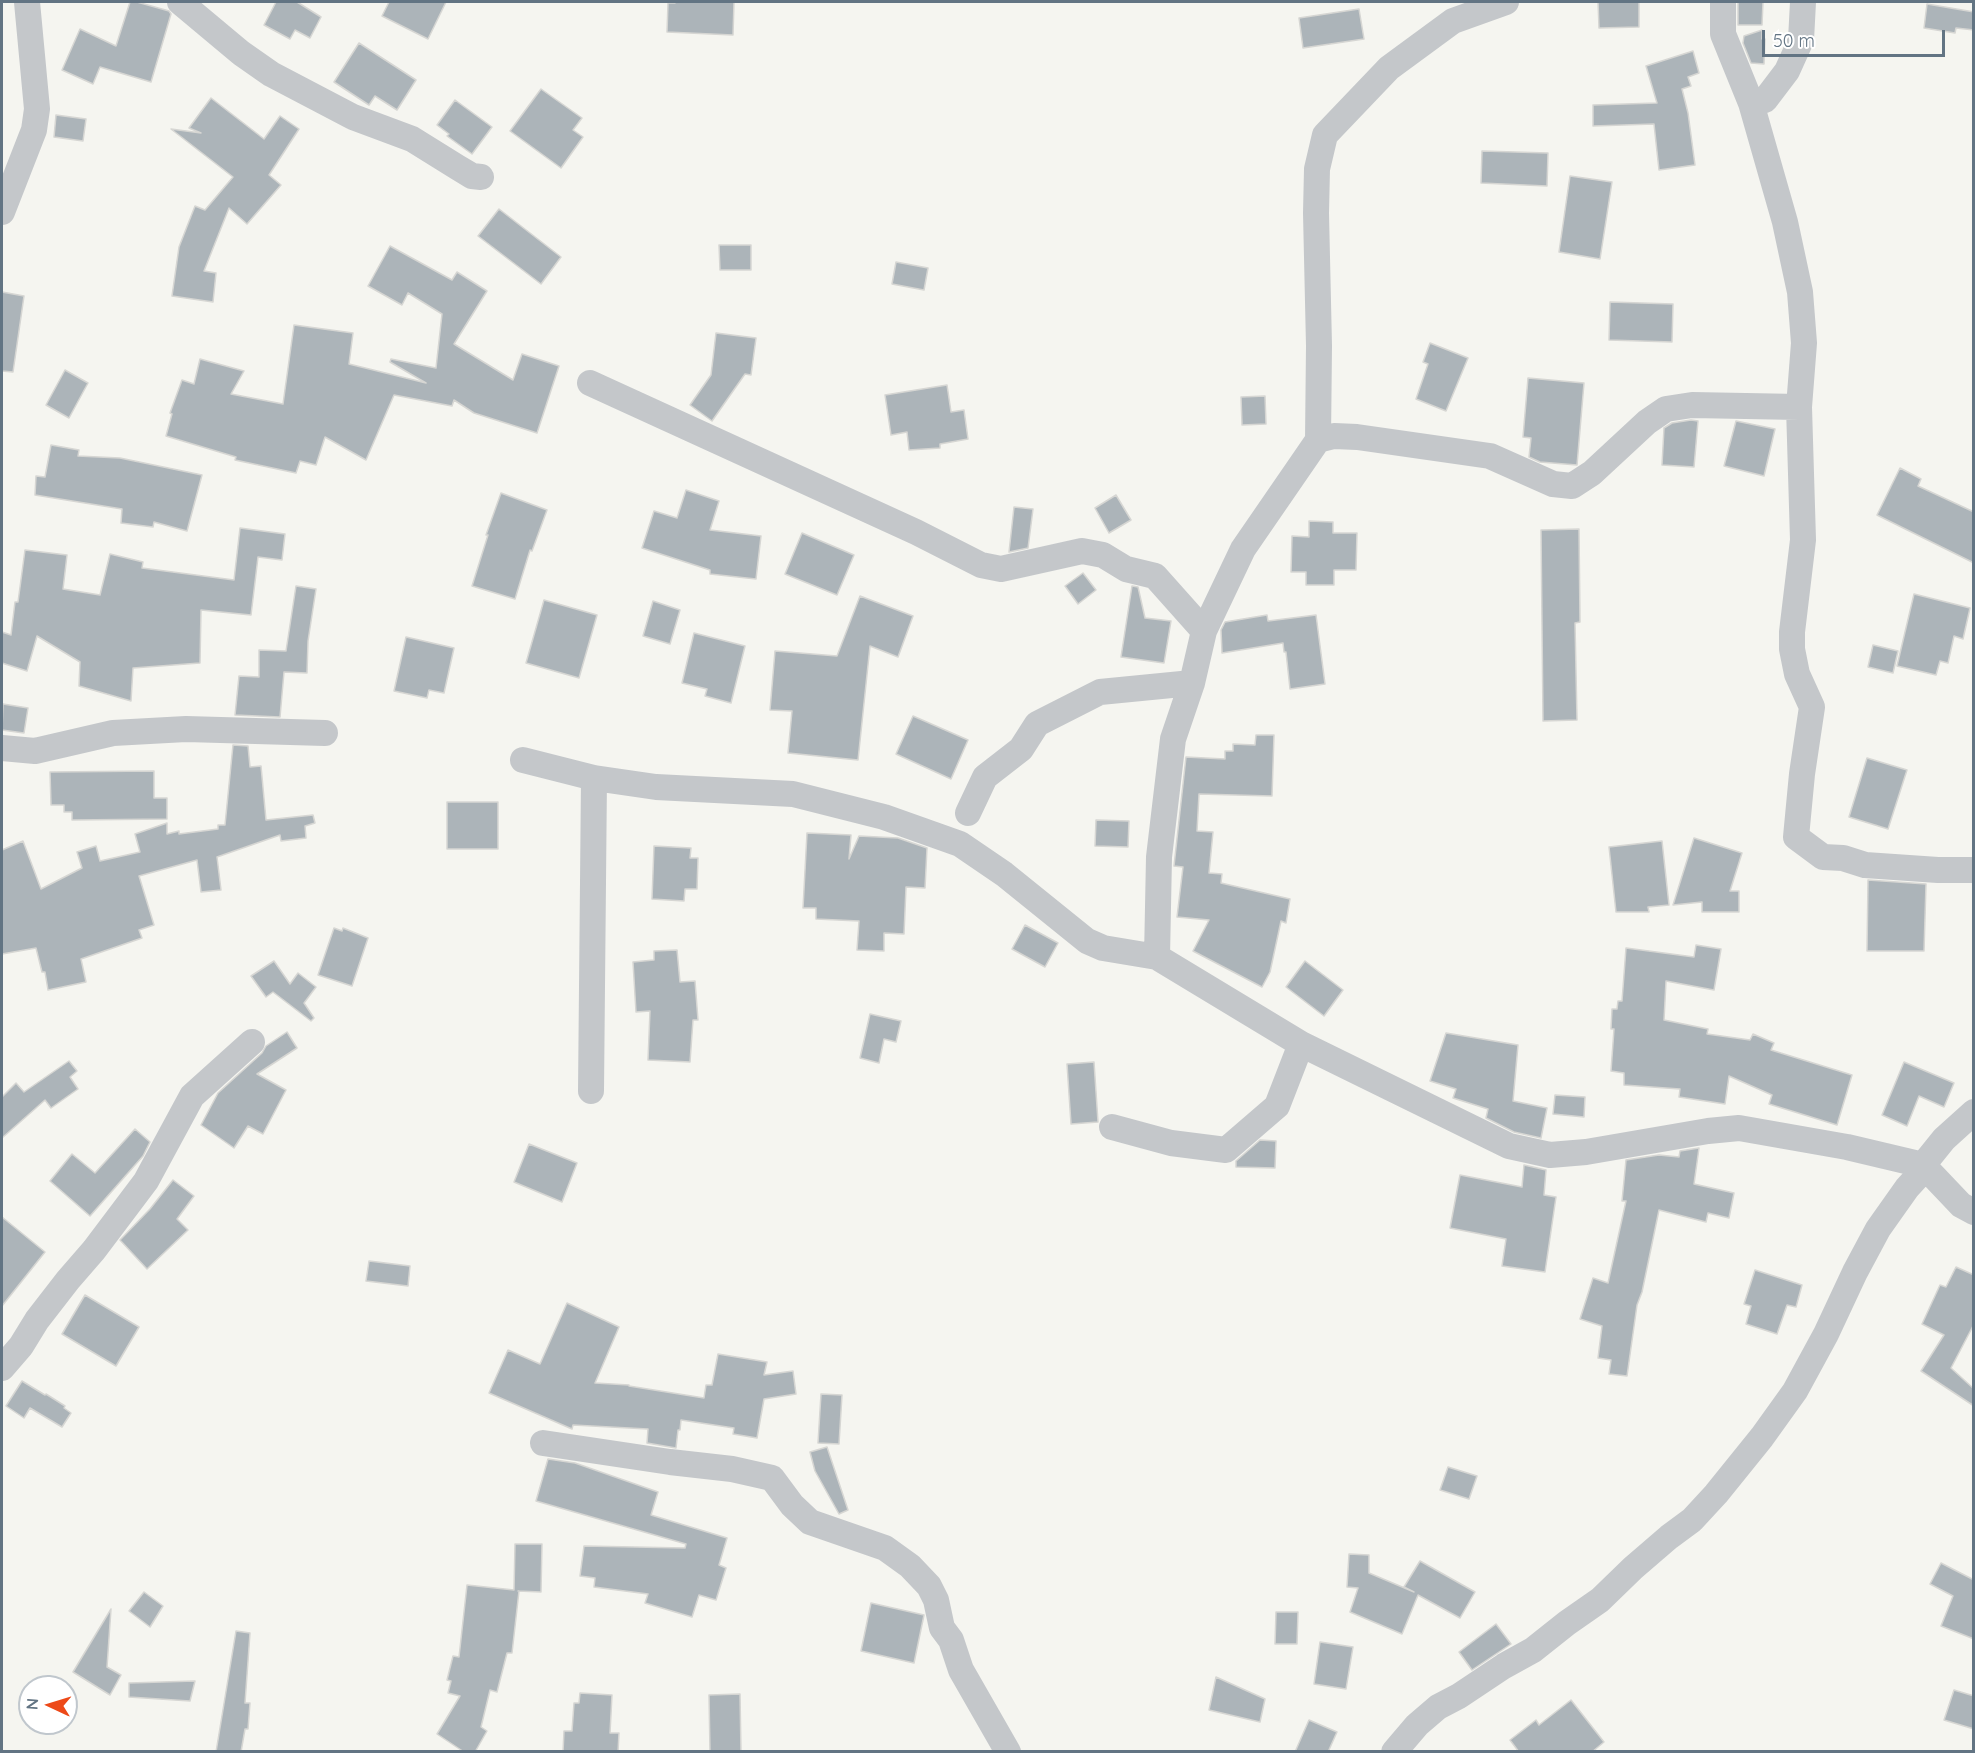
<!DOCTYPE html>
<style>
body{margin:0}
#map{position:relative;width:1975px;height:1753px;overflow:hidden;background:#f5f5f0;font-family:Quicksand,sans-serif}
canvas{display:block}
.frame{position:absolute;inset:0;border:3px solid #627483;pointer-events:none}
.north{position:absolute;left:18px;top:1675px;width:60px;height:60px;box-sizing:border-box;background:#fff;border:2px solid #c0c7cd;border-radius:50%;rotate:274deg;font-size:16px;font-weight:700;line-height:24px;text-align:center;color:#627483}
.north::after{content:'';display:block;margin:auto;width:21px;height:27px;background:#ed4918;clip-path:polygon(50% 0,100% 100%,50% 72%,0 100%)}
.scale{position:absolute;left:1762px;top:30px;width:183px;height:27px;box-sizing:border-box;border:3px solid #627483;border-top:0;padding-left:8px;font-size:18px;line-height:21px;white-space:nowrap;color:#627483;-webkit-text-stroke:4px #fff;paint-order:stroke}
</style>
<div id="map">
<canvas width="1975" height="1753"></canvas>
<div class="frame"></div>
<div class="north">N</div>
<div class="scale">50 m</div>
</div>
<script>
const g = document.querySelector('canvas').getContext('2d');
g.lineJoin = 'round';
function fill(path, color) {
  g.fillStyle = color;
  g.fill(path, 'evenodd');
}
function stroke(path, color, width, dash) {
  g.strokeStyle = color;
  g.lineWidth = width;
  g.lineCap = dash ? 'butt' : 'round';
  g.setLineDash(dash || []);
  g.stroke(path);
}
const building = new Path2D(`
 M 130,2 L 137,2 L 169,11 L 171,14 L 151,82 L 100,67 L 93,84 L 62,70 L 80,29 L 116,46 Z
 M 276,2 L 297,2 L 321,17 L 310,38 L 295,30 L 290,39 L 264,25 Z
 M 389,2 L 446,2 L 428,39 L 382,16 Z
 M 675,2 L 734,2 L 733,35 L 667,32 L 668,3 L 675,3 Z
 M 1598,2 L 1639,2 L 1639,27 L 1599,28 Z
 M 1738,2 L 1763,2 L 1762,25 L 1738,25 Z
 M 1927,4 L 1974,12 L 1974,30 L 1956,28 L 1955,33 L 1924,28 Z
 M 1359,9 L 1364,39 L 1303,48 L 1299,18 Z
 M 1762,30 L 1762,39 L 1765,39 L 1764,64 L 1751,63 L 1743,43 L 1744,36 Z
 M 359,43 L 416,80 L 397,110 L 375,96 L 369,105 L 334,82 Z
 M 1693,51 L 1699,73 L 1688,77 L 1691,86 L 1682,89 L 1688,113 L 1695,165 L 1659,170 L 1654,124 L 1593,126 L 1593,105 L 1657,103 L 1646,66 Z
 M 541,89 L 582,118 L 573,130 L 583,137 L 561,168 L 510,131 Z
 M 211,98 L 264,139 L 280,116 L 299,129 L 269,175 L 281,185 L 247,224 L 229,208 L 204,271 L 216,273 L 213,302 L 172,296 L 179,247 L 195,206 L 205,210 L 233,177 L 171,129 L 201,133 L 189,128 Z
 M 455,100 L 492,127 L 472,154 L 447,136 L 449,134 L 437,125 Z
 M 56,115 L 86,119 L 83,141 L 54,137 Z
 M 1482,151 L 1548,153 L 1547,186 L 1481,183 Z
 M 1570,176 L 1612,182 L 1600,259 L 1559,252 Z
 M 499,209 L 561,257 L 541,284 L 478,236 Z
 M 719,245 L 751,245 L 751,270 L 720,270 Z
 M 390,246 L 452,280 L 457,272 L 487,291 L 454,344 L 513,380 L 522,354 L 559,366 L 537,433 L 474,413 L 454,400 L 452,406 L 394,395 L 366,460 L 325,437 L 316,465 L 300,461 L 296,473 L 235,460 L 236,457 L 166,436 L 172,414 L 170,413 L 182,380 L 194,384 L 200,359 L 244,371 L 231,394 L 283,404 L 294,325 L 353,333 L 349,364 L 426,383 L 390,362 L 391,359 L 436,368 L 442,314 L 408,293 L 402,305 L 368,286 Z
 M 896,262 L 928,268 L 924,290 L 892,284 Z
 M 2,292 L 24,296 L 13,372 L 2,371 Z
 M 1610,302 L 1673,304 L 1672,342 L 1609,340 Z
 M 716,333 L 756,338 L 751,375 L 745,374 L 712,421 L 690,405 L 711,375 Z
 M 1430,343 L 1468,358 L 1446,411 L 1416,399 L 1428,364 L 1423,362 Z
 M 65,370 L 88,383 L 69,418 L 46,405 Z
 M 1528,378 L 1584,383 L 1577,465 L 1540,462 L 1529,457 L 1531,438 L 1523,437 Z
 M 947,385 L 951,412 L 964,410 L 968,439 L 940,444 L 940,448 L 909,450 L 907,432 L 891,435 L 885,395 Z
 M 1265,396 L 1266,424 L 1242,425 L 1241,397 Z
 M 1691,420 L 1698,421 L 1694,467 L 1662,465 L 1664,428 L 1672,423 Z
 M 1736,421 L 1775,429 L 1764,476 L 1724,466 Z
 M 51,445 L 79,450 L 78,456 L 120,458 L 202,475 L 187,531 L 154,522 L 153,527 L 121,523 L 122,509 L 35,495 L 36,476 L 45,477 Z
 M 1900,468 L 1921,479 L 1918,486 L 1974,512 L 1974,563 L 1877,515 Z
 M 686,490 L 719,501 L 710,530 L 761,536 L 756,579 L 710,574 L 710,570 L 642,548 L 654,511 L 677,518 Z
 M 501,493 L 547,510 L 532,551 L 530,550 L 515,599 L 472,586 L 488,535 L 486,535 Z
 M 1116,495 L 1131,520 L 1109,533 L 1095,508 Z
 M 1014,507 L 1033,509 L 1028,548 L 1009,552 Z
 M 1309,521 L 1333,522 L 1333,533 L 1357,533 L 1356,570 L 1334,570 L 1334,585 L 1306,585 L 1306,572 L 1291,572 L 1292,536 L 1309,537 Z
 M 240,528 L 285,534 L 282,560 L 258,557 L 251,615 L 201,610 L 200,663 L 133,668 L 131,701 L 79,686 L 80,662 L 37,636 L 27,671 L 2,663 L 2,632 L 11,635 L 15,602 L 18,602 L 25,550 L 67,555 L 63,589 L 100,595 L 110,554 L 143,562 L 142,568 L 234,580 Z
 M 1579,529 L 1580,622 L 1575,623 L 1577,720 L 1543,721 L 1541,530 Z
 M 802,533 L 854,555 L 837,595 L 785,574 Z
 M 1083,573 L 1096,590 L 1078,604 L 1065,586 Z
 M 296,586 L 316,589 L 308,641 L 307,673 L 284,672 L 280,717 L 235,715 L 239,676 L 259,677 L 259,650 L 286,651 Z
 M 1132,586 L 1138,587 L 1145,618 L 1171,621 L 1164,663 L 1121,657 Z
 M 1914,594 L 1970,608 L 1963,639 L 1954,636 L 1948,663 L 1940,661 L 1936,675 L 1897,666 Z
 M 860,596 L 913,616 L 898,657 L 870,646 L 858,760 L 788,753 L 792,711 L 770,710 L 775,651 L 837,656 Z
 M 544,600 L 597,615 L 579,678 L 526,663 Z
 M 653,601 L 680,610 L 670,644 L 643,636 Z
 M 1267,615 L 1268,621 L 1316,615 L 1325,684 L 1290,689 L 1286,652 L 1284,652 L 1283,643 L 1222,653 L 1221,630 L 1225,622 Z
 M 694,633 L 745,646 L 731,703 L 705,696 L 707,689 L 682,683 Z
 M 406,637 L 454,648 L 444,693 L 429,690 L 427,698 L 394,691 Z
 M 1873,645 L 1898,651 L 1893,673 L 1868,667 Z
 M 3,704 L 28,708 L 24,733 L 2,730 Z
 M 913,716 L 968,740 L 951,779 L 896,754 Z
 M 1256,735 L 1274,735 L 1272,796 L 1199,794 L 1197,831 L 1213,832 L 1209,873 L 1222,874 L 1221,883 L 1290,899 L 1286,923 L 1281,921 L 1270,972 L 1262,987 L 1193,951 L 1209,920 L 1177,917 L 1183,867 L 1174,866 L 1186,757 L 1225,759 L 1225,751 L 1233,751 L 1233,744 L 1255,745 Z
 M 233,745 L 248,746 L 250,767 L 261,766 L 266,820 L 313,815 L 315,823 L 305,826 L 306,838 L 281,841 L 280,835 L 217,857 L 221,890 L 201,892 L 197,860 L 139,876 L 154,925 L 139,930 L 142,938 L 81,959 L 86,982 L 48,990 L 45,972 L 42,972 L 36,948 L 2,954 L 2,850 L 23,841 L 41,889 L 82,868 L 77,852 L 96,846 L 100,861 L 140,852 L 135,834 L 167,823 L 167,834 L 179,831 L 179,834 L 218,829 L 218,825 L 225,825 Z
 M 1867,758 L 1907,770 L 1888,829 L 1849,817 Z
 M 154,771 L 154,798 L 167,798 L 167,819 L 72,820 L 72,812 L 64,812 L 64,805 L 51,805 L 50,772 Z
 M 447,802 L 498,802 L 498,849 L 447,849 Z
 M 1096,820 L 1129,821 L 1128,847 L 1095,846 Z
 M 807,833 L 851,835 L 849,859 L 859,836 L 898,838 L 927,848 L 925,888 L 906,887 L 904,934 L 884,933 L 884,951 L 857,950 L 859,921 L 816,919 L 816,908 L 803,908 Z
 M 1694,838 L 1742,853 L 1730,891 L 1739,891 L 1739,912 L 1702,912 L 1702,902 L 1673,905 Z
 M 1662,841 L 1669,905 L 1648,907 L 1649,912 L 1616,912 L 1609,847 Z
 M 654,846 L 691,848 L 690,858 L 698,858 L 697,889 L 685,889 L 684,901 L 652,899 Z
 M 1868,880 L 1926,884 L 1924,951 L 1867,951 Z
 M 1025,925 L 1058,943 L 1045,967 L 1012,949 Z
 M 334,928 L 342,931 L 343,928 L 368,938 L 352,986 L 318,975 Z
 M 1696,945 L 1721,949 L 1714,990 L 1666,981 L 1664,1020 L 1708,1029 L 1707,1034 L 1750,1040 L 1753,1034 L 1774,1043 L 1771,1050 L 1852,1075 L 1837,1125 L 1769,1104 L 1772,1095 L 1729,1076 L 1725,1104 L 1679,1097 L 1680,1089 L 1624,1085 L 1624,1073 L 1611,1071 L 1614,1029 L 1611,1029 L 1612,1009 L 1617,1009 L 1618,1001 L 1622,1001 L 1626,948 L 1694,957 Z
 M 677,950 L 680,982 L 695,981 L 698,1020 L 693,1020 L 690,1062 L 648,1060 L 650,1011 L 636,1012 L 633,962 L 654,960 L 654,951 Z
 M 274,961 L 290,984 L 298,973 L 316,987 L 304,1003 L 314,1018 L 311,1021 L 273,992 L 266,997 L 251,976 Z
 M 1305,961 L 1343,990 L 1324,1016 L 1286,987 Z
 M 870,1014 L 901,1021 L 896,1042 L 884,1039 L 879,1063 L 860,1058 Z
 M 287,1032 L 297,1048 L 257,1074 L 286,1090 L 263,1134 L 248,1126 L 234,1148 L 201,1125 L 218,1093 L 262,1053 L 266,1046 Z
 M 1446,1033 L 1518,1045 L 1513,1101 L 1547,1108 L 1541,1138 L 1514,1132 L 1486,1118 L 1488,1109 L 1453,1098 L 1456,1089 L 1430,1081 Z
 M 69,1061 L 77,1071 L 70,1077 L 78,1089 L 51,1108 L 45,1100 L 2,1138 L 2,1097 L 16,1083 L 24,1092 Z
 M 1094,1062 L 1098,1122 L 1071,1124 L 1067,1064 Z
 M 1904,1062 L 1954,1083 L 1944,1107 L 1919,1096 L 1907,1126 L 1882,1115 Z
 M 1555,1095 L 1585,1097 L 1584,1117 L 1553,1114 Z
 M 135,1129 L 150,1142 L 143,1156 L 90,1216 L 50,1181 L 72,1154 L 95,1173 Z
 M 1260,1140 L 1276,1141 L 1275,1168 L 1236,1167 L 1236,1161 Z
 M 529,1144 L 577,1163 L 562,1202 L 514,1182 Z
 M 1699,1148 L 1694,1184 L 1734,1193 L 1729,1218 L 1708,1213 L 1706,1222 L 1659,1210 L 1642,1292 L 1637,1305 L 1627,1376 L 1609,1374 L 1611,1360 L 1598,1358 L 1602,1326 L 1580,1319 L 1593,1278 L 1608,1283 L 1626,1201 L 1622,1201 L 1626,1160 L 1659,1155 L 1679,1157 L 1680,1151 Z
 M 1524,1165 L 1546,1170 L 1544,1195 L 1556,1197 L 1545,1272 L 1502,1266 L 1506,1239 L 1450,1228 L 1460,1175 L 1522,1187 Z
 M 173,1180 L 194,1196 L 177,1219 L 188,1230 L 147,1269 L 120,1240 L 150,1209 Z
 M 2,1217 L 45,1252 L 2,1306 Z
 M 369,1261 L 410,1266 L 408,1286 L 366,1281 Z
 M 1956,1267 L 1974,1275 L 1974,1324 L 1951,1368 L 1974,1389 L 1974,1406 L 1921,1371 L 1944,1335 L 1922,1324 L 1940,1285 L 1946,1287 Z
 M 1755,1270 L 1802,1285 L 1796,1307 L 1787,1305 L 1777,1334 L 1746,1324 L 1751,1306 L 1744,1304 Z
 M 85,1295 L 139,1327 L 116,1366 L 62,1334 Z
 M 567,1303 L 619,1327 L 595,1383 L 629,1385 L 629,1386 L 704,1398 L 706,1385 L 712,1385 L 718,1354 L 767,1362 L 764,1375 L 793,1371 L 796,1394 L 764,1399 L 757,1438 L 733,1434 L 734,1428 L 681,1420 L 680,1430 L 678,1430 L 676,1448 L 647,1443 L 648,1429 L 573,1425 L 572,1429 L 489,1393 L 508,1350 L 540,1364 Z
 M 22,1381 L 45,1395 L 46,1394 L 65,1406 L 64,1408 L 71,1413 L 62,1427 L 30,1408 L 24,1418 L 6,1406 Z
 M 821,1394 L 842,1395 L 839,1444 L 818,1443 Z
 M 827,1447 L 848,1510 L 839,1514 L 815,1471 L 810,1452 Z
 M 548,1459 L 575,1463 L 658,1492 L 651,1515 L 727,1538 L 719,1565 L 726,1568 L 716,1600 L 699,1595 L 692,1617 L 645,1603 L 648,1594 L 594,1587 L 595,1578 L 580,1576 L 584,1546 L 685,1548 L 686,1544 L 536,1501 Z
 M 1448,1467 L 1477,1476 L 1469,1499 L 1440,1490 Z
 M 515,1544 L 542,1544 L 541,1592 L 518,1591 L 519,1591 L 512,1653 L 507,1653 L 497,1692 L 490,1690 L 481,1727 L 487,1731 L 475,1752 L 464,1752 L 437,1734 L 460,1696 L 448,1693 L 451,1681 L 447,1680 L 453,1656 L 459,1657 L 467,1585 L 514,1590 Z
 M 1349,1554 L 1369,1555 L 1369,1573 L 1414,1592 L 1404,1587 L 1420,1561 L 1475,1592 L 1460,1618 L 1418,1595 L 1402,1634 L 1350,1612 L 1358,1588 L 1347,1587 Z
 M 1941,1563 L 1974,1580 L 1974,1639 L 1941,1626 L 1953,1596 L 1930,1584 Z
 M 144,1592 L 163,1606 L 150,1627 L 129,1611 Z
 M 871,1603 L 924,1615 L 914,1663 L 861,1651 Z
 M 111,1609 L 107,1667 L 121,1675 L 110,1695 L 73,1672 Z
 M 1276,1612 L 1298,1612 L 1297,1644 L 1275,1644 Z
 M 1496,1624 L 1511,1644 L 1472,1670 L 1459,1652 Z
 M 236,1631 L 250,1633 L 245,1703 L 250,1703 L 248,1729 L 245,1729 L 241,1752 L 216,1752 Z
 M 1320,1642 L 1353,1647 L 1346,1689 L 1314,1684 Z
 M 1216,1677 L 1265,1699 L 1260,1722 L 1209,1710 Z
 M 195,1681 L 190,1701 L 129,1697 L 129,1683 Z
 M 1954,1690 L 1974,1696 L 1974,1729 L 1944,1720 Z
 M 580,1693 L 612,1695 L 610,1733 L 619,1733 L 618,1752 L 563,1752 L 564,1731 L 572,1731 L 574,1703 L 579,1703 Z
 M 740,1694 L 741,1752 L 710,1752 L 709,1695 Z
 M 1571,1700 L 1604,1742 L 1592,1752 L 1519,1752 L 1510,1740 L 1536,1720 L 1539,1725 Z
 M 1309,1720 L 1337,1732 L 1328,1752 L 1295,1752 Z`);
fill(building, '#acb4b9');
stroke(building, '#d6d6d3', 1.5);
stroke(new Path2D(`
 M 180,2 L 241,53 L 271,74 L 353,117 L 412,139 L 457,167 L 472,176 L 481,177
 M 1723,2 L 1723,34 L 1751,103 L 1785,222 L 1800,292 L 1804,343 L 1799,407 L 1803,540 L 1792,632 L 1792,649 L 1797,674 L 1812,707 L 1802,774 L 1796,837 L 1823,857 L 1843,858 L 1865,865 L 1938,870 L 1974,870
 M 1751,103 L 1765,100 L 1787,71 L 1801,40 L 1803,2
 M 2,212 L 34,130 L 37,109 L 27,2
 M 590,383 L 916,532 L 981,565 L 1001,569 L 1082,551 L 1103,555 L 1126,569 L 1155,576 L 1204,631
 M 1318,440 L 1319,346 L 1316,213 L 1317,169 L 1325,135 L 1389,68 L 1453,21 L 1506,2
 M 2,748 L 35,751 L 113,733 L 186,729 L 325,733
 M 523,760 L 594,778 L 656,787 L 793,794 L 884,817 L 960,844 L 1004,874 L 1087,941 L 1103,948 L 1157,957 L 1301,1044 L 1509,1146 L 1550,1155 L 1586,1152 L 1708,1131 L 1739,1128 L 1847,1147 L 1923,1165 L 1961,1205 L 1974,1212
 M 968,813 L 985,777 L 1021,749 L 1037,724 L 1100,692 L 1192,683
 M 1157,957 L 1159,857 L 1173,739 L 1192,683 L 1204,631 L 1243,549 L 1318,440 L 1334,436 L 1357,437 L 1490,456 L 1553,484 L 1572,486 L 1592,473 L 1647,422 L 1666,409 L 1692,405 L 1799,407
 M 591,1091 L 594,778
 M 1112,1127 L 1171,1143 L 1226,1150 L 1277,1106 L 1301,1044
 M 2,1368 L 21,1346 L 37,1320 L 68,1280 L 94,1250 L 146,1181 L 192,1096 L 252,1042
 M 543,1443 L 670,1462 L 732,1469 L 772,1478 L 792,1505 L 810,1522 L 885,1548 L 910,1566 L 929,1586 L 936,1600 L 942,1628 L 951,1640 L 961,1670 L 1008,1752
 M 1394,1752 L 1417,1725 L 1438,1707 L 1459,1696 L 1504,1666 L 1533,1650 L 1567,1623 L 1600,1600 L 1633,1568 L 1669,1537 L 1692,1520 L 1716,1494 L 1762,1437 L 1795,1391 L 1826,1334 L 1855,1272 L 1878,1229 L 1907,1188 L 1917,1177 L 1923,1165 L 1944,1139 L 1974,1112`), '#c4c7ca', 26);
</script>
